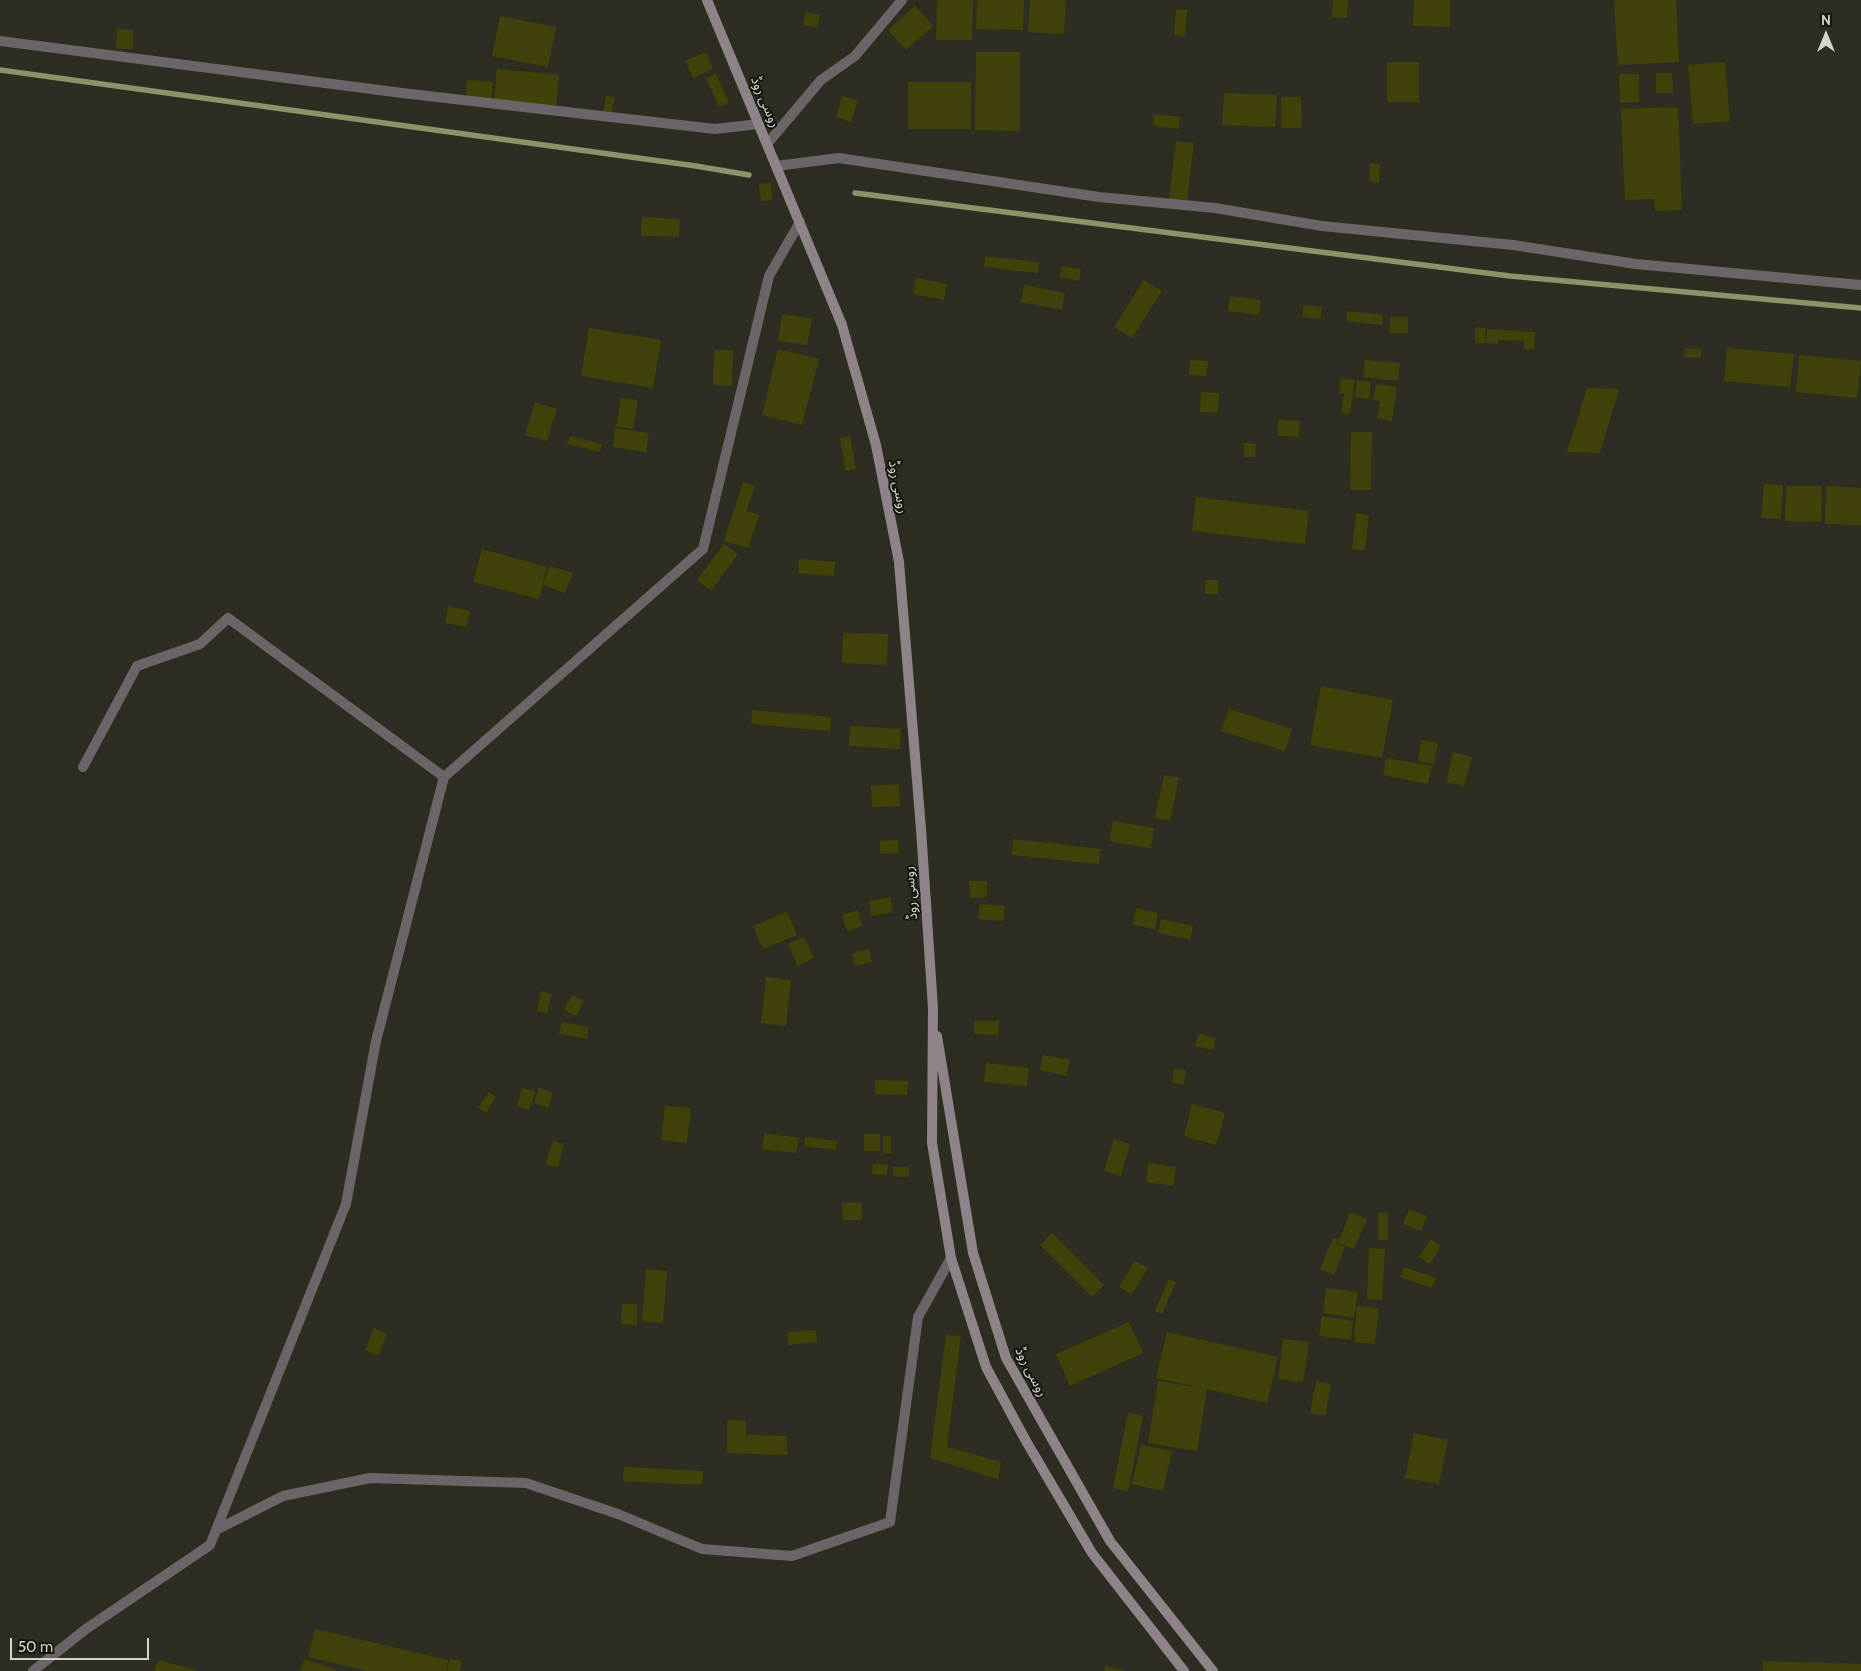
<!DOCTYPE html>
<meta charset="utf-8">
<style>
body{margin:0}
#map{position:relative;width:1861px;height:1671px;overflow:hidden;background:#2d2e21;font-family:Cabin,sans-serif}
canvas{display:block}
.north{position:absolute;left:1801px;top:10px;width:50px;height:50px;-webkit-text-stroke:4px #151610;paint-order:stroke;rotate:0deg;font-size:14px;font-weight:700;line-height:20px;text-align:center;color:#d3d4cc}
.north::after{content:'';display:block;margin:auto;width:18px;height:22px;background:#d3d4cc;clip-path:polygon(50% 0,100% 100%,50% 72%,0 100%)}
.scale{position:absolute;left:10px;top:1638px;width:139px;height:22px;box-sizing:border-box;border:2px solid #d3d4cc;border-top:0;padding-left:6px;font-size:15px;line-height:18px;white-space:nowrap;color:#d3d4cc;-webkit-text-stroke:4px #151610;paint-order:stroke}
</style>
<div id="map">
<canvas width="1861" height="1671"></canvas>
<div class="north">N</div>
<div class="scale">50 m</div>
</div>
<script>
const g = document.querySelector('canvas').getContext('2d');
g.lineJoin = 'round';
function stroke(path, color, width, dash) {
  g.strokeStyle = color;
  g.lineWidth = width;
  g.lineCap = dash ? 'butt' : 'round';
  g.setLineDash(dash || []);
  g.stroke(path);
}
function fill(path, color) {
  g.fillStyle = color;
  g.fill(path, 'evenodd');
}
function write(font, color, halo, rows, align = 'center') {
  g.font = font + ' Cabin,"Noto Sans Arabic",sans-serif';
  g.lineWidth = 4;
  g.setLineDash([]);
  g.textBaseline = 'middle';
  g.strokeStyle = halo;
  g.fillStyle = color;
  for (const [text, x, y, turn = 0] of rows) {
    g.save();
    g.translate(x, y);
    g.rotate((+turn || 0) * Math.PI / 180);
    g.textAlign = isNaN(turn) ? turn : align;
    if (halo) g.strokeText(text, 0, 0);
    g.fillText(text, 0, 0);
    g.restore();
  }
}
stroke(new Path2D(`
 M 0,70 L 696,166 L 749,175
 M 855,193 L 1510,276 L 1861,308`), '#8e9169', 5.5);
fill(new Path2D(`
 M 937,0 L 973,0 L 972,40 L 936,40 Z
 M 977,0 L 1024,0 L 1023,30 L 976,29 Z
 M 1030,0 L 1066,0 L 1064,34 L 1028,32 Z
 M 1333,0 L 1348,0 L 1347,18 L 1332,17 Z
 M 1414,0 L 1450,0 L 1450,27 L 1413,26 Z
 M 1614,0 L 1676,0 L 1679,62 L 1618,65 Z
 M 915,6 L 933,26 L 906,50 L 888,30 Z
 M 1176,9 L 1187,10 L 1185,36 L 1174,35 Z
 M 806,12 L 820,15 L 817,28 L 803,25 Z
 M 500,16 L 556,27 L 548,67 L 492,56 Z
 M 117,29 L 133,30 L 133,49 L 116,49 Z
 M 706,52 L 713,69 L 693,78 L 685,61 Z
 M 976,52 L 1020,52 L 1020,131 L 975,130 Z
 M 1387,62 L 1419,62 L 1419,102 L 1387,102 Z
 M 1725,62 L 1730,121 L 1693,124 L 1688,65 Z
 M 497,69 L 559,75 L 556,108 L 494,102 Z
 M 1656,73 L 1672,73 L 1673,93 L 1656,93 Z
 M 716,74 L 729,103 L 719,107 L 706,78 Z
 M 1619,74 L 1639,74 L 1639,102 L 1620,103 Z
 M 467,80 L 493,82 L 492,101 L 466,99 Z
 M 908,82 L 971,82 L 971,129 L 908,129 Z
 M 1224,93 L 1277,95 L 1275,127 L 1222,125 Z
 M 606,96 L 615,97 L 611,115 L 603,114 Z
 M 842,96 L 858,101 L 851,122 L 836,117 Z
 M 1281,97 L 1301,97 L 1302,128 L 1281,128 Z
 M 1678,107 L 1682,210 L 1655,211 L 1654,199 L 1625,200 L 1621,109 Z
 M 1154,114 L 1180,117 L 1179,129 L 1153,126 Z
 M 1176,141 L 1194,143 L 1187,201 L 1169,199 Z
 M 1370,163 L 1380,164 L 1379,183 L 1369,182 Z
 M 771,183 L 772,200 L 761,201 L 759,184 Z
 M 642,217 L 680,219 L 679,237 L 641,236 Z
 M 985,256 L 1039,262 L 1038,273 L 984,267 Z
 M 1062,266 L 1081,269 L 1079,281 L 1060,277 Z
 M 916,278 L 947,284 L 944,300 L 913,294 Z
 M 1144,280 L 1162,291 L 1132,338 L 1114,327 Z
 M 1024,285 L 1065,293 L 1062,310 L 1021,302 Z
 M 1230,296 L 1261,300 L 1259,315 L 1228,311 Z
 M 1303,305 L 1322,307 L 1321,319 L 1302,317 Z
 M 1347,311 L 1383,315 L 1382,325 L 1346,321 Z
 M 782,314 L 812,319 L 807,345 L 778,341 Z
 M 1390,317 L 1408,317 L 1408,333 L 1390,333 Z
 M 1475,327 L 1486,328 L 1485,343 L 1475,343 Z
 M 589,328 L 661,340 L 653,388 L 581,376 Z
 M 1487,329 L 1535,332 L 1534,349 L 1524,349 L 1524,341 L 1498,340 L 1498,344 L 1486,343 Z
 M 1685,348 L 1701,349 L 1701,358 L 1684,357 Z
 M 1727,348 L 1794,354 L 1790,387 L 1724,381 Z
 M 778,349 L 819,359 L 802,425 L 762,415 Z
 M 714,350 L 733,350 L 732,386 L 713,385 Z
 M 1799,355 L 1861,361 L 1857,398 L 1796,392 Z
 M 1190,360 L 1208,361 L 1206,376 L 1189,375 Z
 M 1365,360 L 1400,363 L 1398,381 L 1363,377 Z
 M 1341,378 L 1355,380 L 1350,414 L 1341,413 L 1344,394 L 1339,393 Z
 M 1357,380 L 1371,382 L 1369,399 L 1355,397 Z
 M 1376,384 L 1397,387 L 1392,421 L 1377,419 L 1380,401 L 1373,400 Z
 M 1587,388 L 1619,389 L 1600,453 L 1567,452 Z
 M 1201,392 L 1219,393 L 1218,413 L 1200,412 Z
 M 621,398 L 638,400 L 633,429 L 616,427 Z
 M 535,402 L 557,409 L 547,441 L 525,435 Z
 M 1278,419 L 1300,421 L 1299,437 L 1277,436 Z
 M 615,428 L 649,433 L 646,452 L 613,447 Z
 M 1351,432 L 1372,432 L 1371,490 L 1350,490 Z
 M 570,436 L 602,444 L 600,452 L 567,444 Z
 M 850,436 L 856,469 L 846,471 L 840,438 Z
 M 1244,443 L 1256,444 L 1255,457 L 1244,457 Z
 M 743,482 L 755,486 L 746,511 L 759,515 L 748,548 L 724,541 Z
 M 1764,484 L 1783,485 L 1781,519 L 1761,518 Z
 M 1786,486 L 1822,486 L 1821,522 L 1785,521 Z
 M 1826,486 L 1861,488 L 1861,525 L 1825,524 Z
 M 1196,497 L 1309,511 L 1305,544 L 1192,531 Z
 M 1356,513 L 1369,515 L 1365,550 L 1352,549 Z
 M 724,544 L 738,554 L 711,591 L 697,580 Z
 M 482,549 L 547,567 L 539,599 L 473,582 Z
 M 799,559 L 835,562 L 834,576 L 798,573 Z
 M 550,566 L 573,573 L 565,593 L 543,585 Z
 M 1206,580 L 1219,580 L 1218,594 L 1205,594 Z
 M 448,606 L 470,611 L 467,627 L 445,623 Z
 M 843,633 L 888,634 L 887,665 L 842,663 Z
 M 1321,686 L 1393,700 L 1382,758 L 1310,745 Z
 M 1229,709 L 1292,729 L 1285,751 L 1221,731 Z
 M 752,710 L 831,717 L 830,731 L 751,724 Z
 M 850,726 L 901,729 L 900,749 L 849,746 Z
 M 1421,740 L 1438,743 L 1434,764 L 1418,761 Z
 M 1453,752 L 1472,757 L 1464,786 L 1446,782 Z
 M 1386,758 L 1432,766 L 1428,784 L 1383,775 Z
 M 1164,775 L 1179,778 L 1170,821 L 1155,818 Z
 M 899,784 L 900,806 L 872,807 L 871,786 Z
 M 1113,821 L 1154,828 L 1151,848 L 1109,841 Z
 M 1013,839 L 1101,849 L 1099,864 L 1012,855 Z
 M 898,840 L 899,853 L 880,854 L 880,841 Z
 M 969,881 L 987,881 L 987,897 L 970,898 Z
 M 890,897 L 893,912 L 871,916 L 869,901 Z
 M 980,904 L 1005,906 L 1003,921 L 978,919 Z
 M 1136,908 L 1158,913 L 1155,930 L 1133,924 Z
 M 858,910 L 862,926 L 847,931 L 842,915 Z
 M 787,912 L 797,935 L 763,949 L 753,926 Z
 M 1161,919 L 1193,926 L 1190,940 L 1158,933 Z
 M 804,937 L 814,958 L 798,966 L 788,944 Z
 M 869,949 L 872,962 L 855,966 L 852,953 Z
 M 766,977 L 791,980 L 786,1026 L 761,1023 Z
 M 541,991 L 552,994 L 547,1013 L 537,1011 Z
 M 572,995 L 584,1001 L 576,1016 L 564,1010 Z
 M 974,1021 L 999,1021 L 998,1035 L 974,1034 Z
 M 562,1022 L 589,1027 L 587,1039 L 559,1034 Z
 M 1199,1033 L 1216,1038 L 1213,1050 L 1195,1046 Z
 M 1043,1055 L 1070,1060 L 1067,1076 L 1040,1070 Z
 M 986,1063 L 1029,1068 L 1027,1086 L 984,1082 Z
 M 1174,1069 L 1186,1070 L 1184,1085 L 1172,1083 Z
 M 875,1080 L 908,1081 L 907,1095 L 875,1094 Z
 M 522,1088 L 535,1092 L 529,1110 L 517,1106 Z
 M 539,1088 L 553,1093 L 548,1108 L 534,1103 Z
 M 489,1092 L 496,1097 L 486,1113 L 478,1107 Z
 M 1192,1104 L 1225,1113 L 1216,1145 L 1184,1136 Z
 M 665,1106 L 691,1108 L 687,1143 L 661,1140 Z
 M 764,1133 L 799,1138 L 796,1153 L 762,1149 Z
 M 864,1134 L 880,1134 L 880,1151 L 864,1151 Z
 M 883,1136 L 891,1136 L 891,1153 L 883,1153 Z
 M 805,1137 L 837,1141 L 836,1150 L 804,1146 Z
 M 1114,1139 L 1130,1144 L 1121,1176 L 1104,1171 Z
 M 553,1141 L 564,1144 L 558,1167 L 546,1164 Z
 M 1148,1163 L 1176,1167 L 1173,1186 L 1146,1182 Z
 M 873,1164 L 888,1165 L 887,1175 L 872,1174 Z
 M 893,1167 L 909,1167 L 909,1177 L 893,1176 Z
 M 862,1202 L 862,1220 L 843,1220 L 842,1203 Z
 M 1409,1209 L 1427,1216 L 1421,1231 L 1403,1224 Z
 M 1350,1212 L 1367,1219 L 1354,1249 L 1338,1243 Z
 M 1378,1213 L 1388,1213 L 1388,1240 L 1378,1240 Z
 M 1052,1233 L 1104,1285 L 1092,1297 L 1040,1245 Z
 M 1333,1238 L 1338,1239 L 1336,1243 L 1345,1247 L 1334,1275 L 1320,1269 Z
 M 1431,1239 L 1441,1246 L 1430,1264 L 1419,1257 Z
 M 1369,1248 L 1385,1249 L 1382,1300 L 1367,1299 Z
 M 1135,1261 L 1148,1268 L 1132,1294 L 1119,1287 Z
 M 1404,1267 L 1436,1278 L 1432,1288 L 1400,1277 Z
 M 646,1269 L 667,1271 L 663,1323 L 642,1321 Z
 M 1169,1279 L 1176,1282 L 1162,1314 L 1155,1311 Z
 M 1326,1288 L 1358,1292 L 1354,1318 L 1323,1313 Z
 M 622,1304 L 637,1304 L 637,1325 L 621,1324 Z
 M 1357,1306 L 1379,1308 L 1375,1344 L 1354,1342 Z
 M 1322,1316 L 1353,1321 L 1351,1340 L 1319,1336 Z
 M 1129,1322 L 1143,1353 L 1070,1386 L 1056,1354 Z
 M 374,1328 L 387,1334 L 378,1356 L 365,1350 Z
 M 816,1330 L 817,1342 L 788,1345 L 787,1332 Z
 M 1167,1332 L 1278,1357 L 1267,1403 L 1207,1389 L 1197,1451 L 1148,1443 L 1158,1381 L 1202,1388 L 1156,1378 Z
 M 946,1335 L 961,1336 L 947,1447 L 1001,1462 L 998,1479 L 930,1458 Z
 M 1283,1339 L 1309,1342 L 1303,1382 L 1278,1379 Z
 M 1316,1381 L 1331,1384 L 1325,1416 L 1310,1413 Z
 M 1128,1412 L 1143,1416 L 1128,1491 L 1113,1488 Z
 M 727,1420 L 746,1421 L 746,1435 L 787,1436 L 787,1455 L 727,1453 Z
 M 1414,1433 L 1448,1440 L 1439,1484 L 1405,1478 Z
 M 1141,1445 L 1172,1451 L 1163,1491 L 1132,1484 Z
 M 624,1467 L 703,1471 L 702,1485 L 623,1481 Z
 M 315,1629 L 448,1660 L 446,1671 L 367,1671 L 308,1657 Z
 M 304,1659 L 335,1669 L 335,1671 L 300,1671 Z
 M 450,1659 L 462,1661 L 460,1671 L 447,1671 Z
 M 158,1660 L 196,1670 L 196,1671 L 154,1671 Z
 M 1763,1661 L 1861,1664 L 1861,1671 L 1763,1671 Z
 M 1105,1666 L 1123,1670 L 1123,1671 L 1104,1671 Z`), '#41420a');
stroke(new Path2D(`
 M 0,41 L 402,93 L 715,129 L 759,124
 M 767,144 L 821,80 L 855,56 L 902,0
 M 776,166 L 839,158 L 1099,197 L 1215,208 L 1322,226 L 1513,245 L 1636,264 L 1861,285
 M 83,767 L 137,666 L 200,644 L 228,618 L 444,777 L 703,549 L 769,276 L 800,222
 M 216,1530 L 283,1496 L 370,1478 L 526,1483 L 618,1514 L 702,1549 L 792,1556 L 890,1522 L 918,1317 L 951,1258
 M 33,1671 L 86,1629 L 210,1545 L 346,1204 L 376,1041 L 444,777`), '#6b6468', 10);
stroke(new Path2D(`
 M 707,0 L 842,325 L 876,445 L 899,562 L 921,829 L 933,1008 L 932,1143 L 951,1258 L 986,1367 L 1026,1441 L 1092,1553 L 1184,1671
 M 937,1036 L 973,1253 L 1006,1358 L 1110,1541 L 1213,1671`), '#8e8389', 10);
write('14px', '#d3d4cc', '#151610', [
 ["روسی روڈ",765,102,67],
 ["روسی روڈ",898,487,79],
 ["روسی روڈ",911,893,-94],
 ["روسی روڈ",1031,1372,63]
]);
</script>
